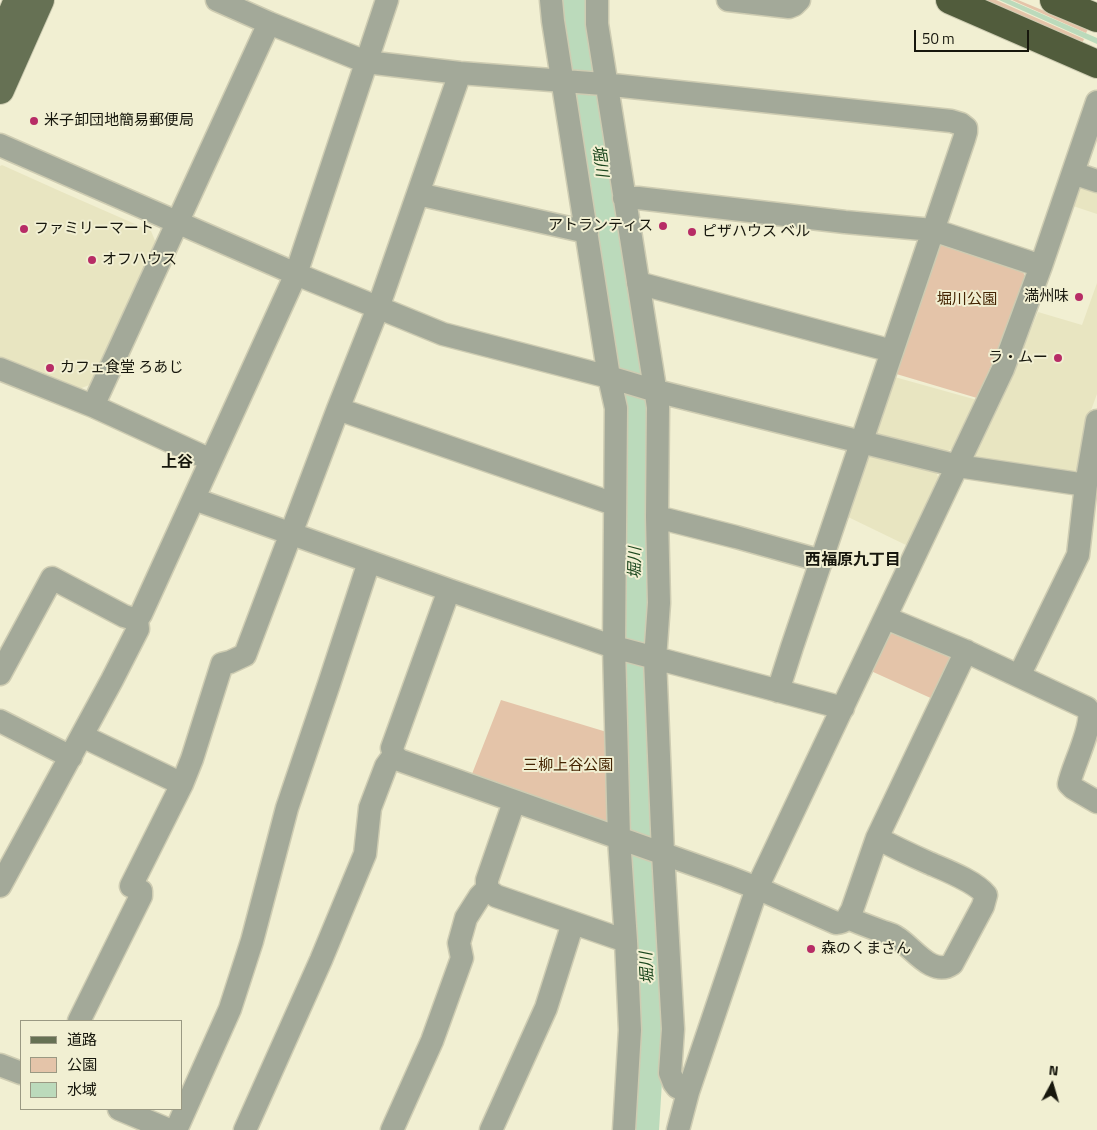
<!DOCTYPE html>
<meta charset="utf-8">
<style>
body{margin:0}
#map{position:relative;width:1097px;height:1130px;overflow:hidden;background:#f1efd2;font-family:"Titillium Web","Noto Sans JP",sans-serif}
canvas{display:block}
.legend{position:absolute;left:20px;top:1020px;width:162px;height:90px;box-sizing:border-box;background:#f1efd2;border:1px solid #9a9983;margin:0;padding:6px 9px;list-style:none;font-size:15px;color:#17170d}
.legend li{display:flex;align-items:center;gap:10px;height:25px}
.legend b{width:25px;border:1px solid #9a9983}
.north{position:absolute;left:1027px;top:1060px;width:50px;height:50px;-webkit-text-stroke:4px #f1efd2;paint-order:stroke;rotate:6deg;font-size:14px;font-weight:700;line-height:20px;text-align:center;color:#17170d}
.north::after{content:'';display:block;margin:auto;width:18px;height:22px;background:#17170d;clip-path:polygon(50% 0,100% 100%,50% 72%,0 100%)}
.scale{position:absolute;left:914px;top:30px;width:115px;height:22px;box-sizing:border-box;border:2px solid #17170d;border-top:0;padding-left:6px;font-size:15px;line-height:18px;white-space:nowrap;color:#17170d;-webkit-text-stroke:4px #f1efd2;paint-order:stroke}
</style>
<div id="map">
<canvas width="1097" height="1130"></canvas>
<ul class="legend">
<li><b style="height:6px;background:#667154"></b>道路</li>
<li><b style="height:14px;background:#e4c4a9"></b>公園</li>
<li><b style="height:14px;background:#bbdabb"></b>水域</li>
</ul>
<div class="north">N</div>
<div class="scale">50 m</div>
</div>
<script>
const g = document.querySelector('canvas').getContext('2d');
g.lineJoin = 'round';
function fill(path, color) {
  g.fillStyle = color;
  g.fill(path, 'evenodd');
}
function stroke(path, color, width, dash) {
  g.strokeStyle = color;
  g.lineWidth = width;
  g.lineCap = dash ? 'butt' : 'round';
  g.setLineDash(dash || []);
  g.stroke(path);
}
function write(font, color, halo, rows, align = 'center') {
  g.font = font + ' "Titillium Web","Noto Sans JP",sans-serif';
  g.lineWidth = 4;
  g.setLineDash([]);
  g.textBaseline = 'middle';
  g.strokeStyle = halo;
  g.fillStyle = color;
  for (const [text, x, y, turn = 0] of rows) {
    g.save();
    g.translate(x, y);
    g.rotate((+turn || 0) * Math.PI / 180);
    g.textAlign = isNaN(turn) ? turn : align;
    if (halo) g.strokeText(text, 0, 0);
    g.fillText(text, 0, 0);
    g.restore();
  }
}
fill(new Path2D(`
 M 2,165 L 62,192 L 59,201 L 62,192 L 151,231 L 156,243 L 92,384 L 79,389 L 0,357 L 0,166 Z
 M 1088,184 L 1097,188 L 1097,214 L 1073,206 L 1079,190 Z
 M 1097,283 L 1097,394 L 1090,413 L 1082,469 L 1075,476 L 979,462 L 975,455 L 1006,390 L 1038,312 L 1082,325 Z
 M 891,376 L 977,400 L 954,448 L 945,452 L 878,435 L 874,428 Z
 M 870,455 L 936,472 L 939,479 L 908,546 L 844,515 L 862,460 Z`), '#e8e5c1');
fill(new Path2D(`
 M 972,0 L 996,0 L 1084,39 L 1081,46 Z
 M 1012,0 L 1018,0 L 1088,29 L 1086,33 Z
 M 945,243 L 1022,270 L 1025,276 L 1004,336 L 977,398 L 893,373 L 936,246 Z
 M 898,631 L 951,651 L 954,660 L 935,700 L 871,671 L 889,635 Z
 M 501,700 L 610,733 L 609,827 L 470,779 Z`), '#e4c4a9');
fill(new Path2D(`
 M 556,0 L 592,0 L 646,365 L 665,1033 L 659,1130 L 632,1130 L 618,397 Z
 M 999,0 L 1010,0 L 1097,38 L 1097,44 Z`), '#bbdabb');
const minor = new Path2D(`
 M 217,0 L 269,23 L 366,62 L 460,73 L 603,84 L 951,121 L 961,124 L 966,128 L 966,132 L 964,139 L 792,647 L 778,691
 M 551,0 L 553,21 L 609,377 L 616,408 L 614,647 L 619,838 L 626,941 L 630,1030 L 624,1130
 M 597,0 L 597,24 L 658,407 L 657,517 L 659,603 L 655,659 L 663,853 L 673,1029 L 670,1073 L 674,1083 L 677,1087 L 688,1092
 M 728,0 L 789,7 L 794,5 L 799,0
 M 0,145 L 296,274 L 443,334 L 609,377 L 656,391 L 958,466 L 1086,485
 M 1073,173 L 1097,181
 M 418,194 L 587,232
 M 624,198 L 638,198 L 845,222 L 933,230 L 1041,266
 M 638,283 L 892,351
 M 0,369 L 93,406 L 211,460
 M 93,406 L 269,23
 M 338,409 L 614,504
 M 194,499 L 449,590 L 614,647 L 843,708
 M 657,517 L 736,537 L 822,561
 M 449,590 L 392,748 L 394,755 L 399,760 L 726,876 L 757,888 L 836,923 C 846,922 847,919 852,910 L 877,838 L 966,651
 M 886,618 L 963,650 L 1087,708 C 1096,722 1072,767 1069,784 L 1073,788 L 1097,802
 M 0,674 L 52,578 L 124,616 L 137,620 L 141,614 L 296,274 L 387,0
 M 1019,676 L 1078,555 L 1086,485 L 1097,421
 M 0,721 L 71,757
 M 82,736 L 182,784 L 192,759 L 222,664 L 230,662 L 245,655 L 338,409 L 378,308 L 460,73
 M 514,802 L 487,880 L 487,889 L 496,896 L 626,941
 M 0,886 L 112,680 L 138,629 L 137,620
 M 848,918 C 859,923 870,927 881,931 C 886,933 892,934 896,937 C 912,946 932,978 952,964 L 983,906 L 986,895 C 975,881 945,870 929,863 C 911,855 894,847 877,838
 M 79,1021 L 141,896 L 141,891 L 131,886 L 182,784
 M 0,1065 L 21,1073
 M 119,1109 L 169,1130
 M 176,1130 L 230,1009 L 252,941 L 287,808 L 329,684 L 369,562
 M 245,1130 L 321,960 L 365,854 L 370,808 L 386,766 L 394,755
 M 392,1130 L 432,1041 L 462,958 L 459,943 L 466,918 L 480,896 L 487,889
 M 491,1130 L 546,1008 L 573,923
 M 678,1130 L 688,1092 L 757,888 L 1003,369 L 1041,266 L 1097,102`);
const major = new Path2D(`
 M 0,42 L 18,0
 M 0,90 L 40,0`);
const highway = new Path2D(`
 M 950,0 L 1097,64
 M 1054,0 L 1097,18`);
stroke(minor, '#ceccb2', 25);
stroke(major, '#ceccb2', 30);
stroke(highway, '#ceccb2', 30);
stroke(minor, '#a3a999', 22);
stroke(major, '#667154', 28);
stroke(highway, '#515c3c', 28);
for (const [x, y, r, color] of [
 [34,121,5,"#b72c66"],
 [663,226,5,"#b72c66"],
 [24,229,5,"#b72c66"],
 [692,232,5,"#b72c66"],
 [92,260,5,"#b72c66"],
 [1079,297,5,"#b72c66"],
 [1058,358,5,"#b72c66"],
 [50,368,5,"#b72c66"],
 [811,949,5,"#b72c66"]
]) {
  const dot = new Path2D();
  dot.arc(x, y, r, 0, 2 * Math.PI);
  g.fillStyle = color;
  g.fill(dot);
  stroke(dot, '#f1efd2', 2);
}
write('15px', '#17170d', '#f1efd2', [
 ["米子卸団地簡易郵便局",44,121],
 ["アトランティス",653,226,"right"],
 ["ファミリーマート",34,229],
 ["ピザハウス ベル",702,232],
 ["オフハウス",102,260],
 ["満州味",1069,297,"right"],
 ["ラ・ムー",1048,358,"right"],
 ["カフェ食堂 ろあじ",60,368],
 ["森のくまさん",821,949]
], 'left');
write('15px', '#442402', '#f1efd2', [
 ["堀川公園",967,300],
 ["三柳上谷公園",568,766]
]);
write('italic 16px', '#1c471e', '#f1efd2', [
 ["堀川",599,161,82],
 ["堀川",636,563,-89],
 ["堀川",648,968,-93]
]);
write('bold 16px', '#17170d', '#f1efd2', [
 ["上谷",177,463],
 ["西福原九丁目",853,561]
]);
</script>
